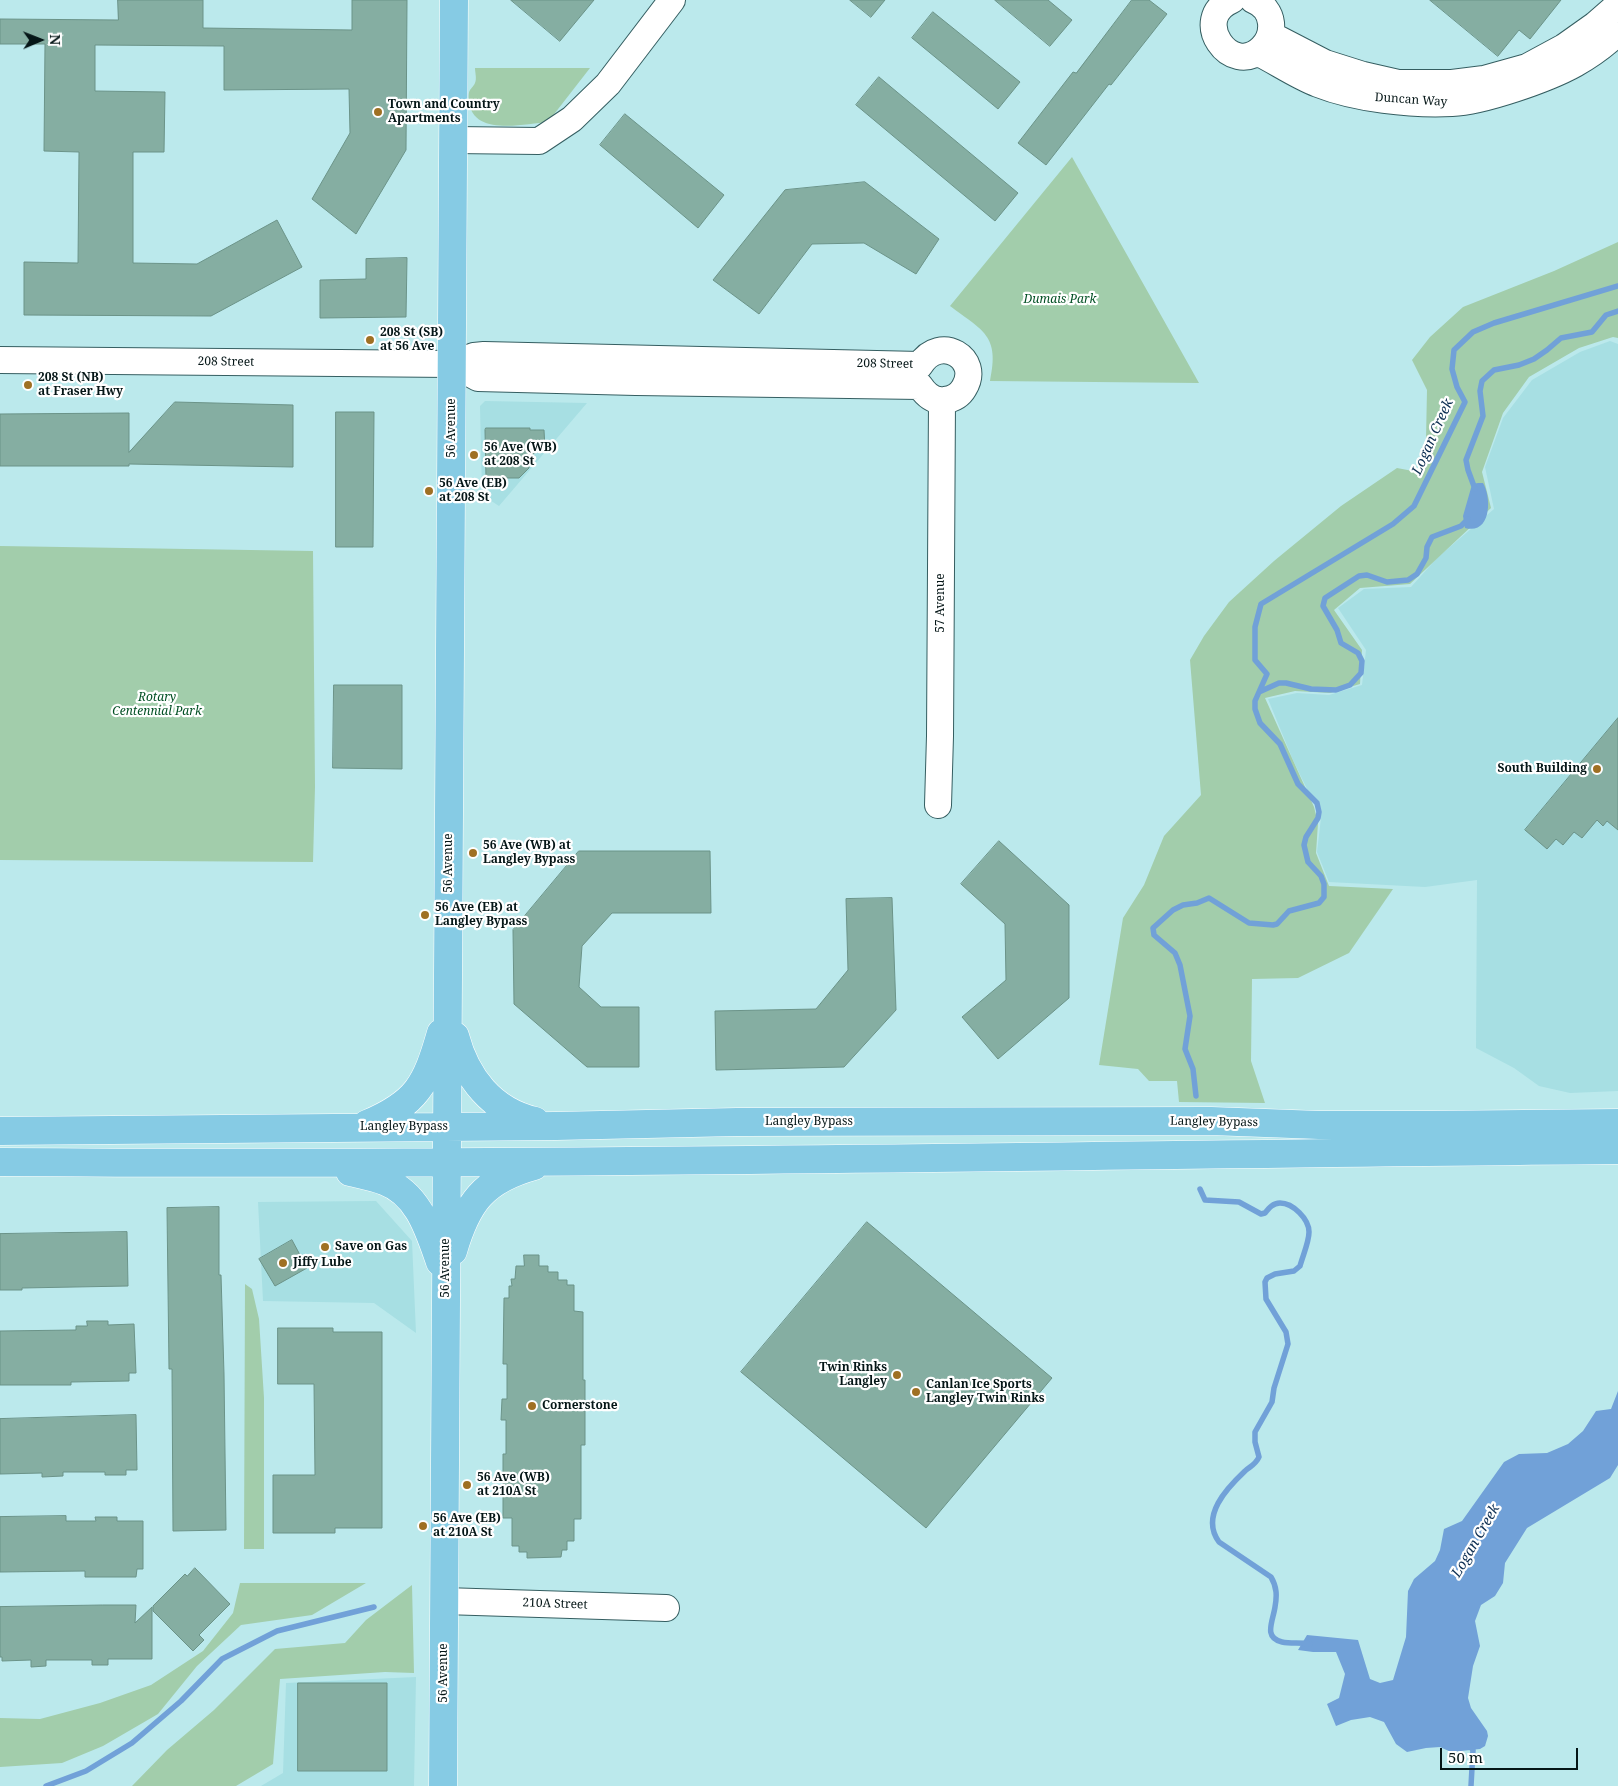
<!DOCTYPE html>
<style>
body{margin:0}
#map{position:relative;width:1618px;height:1786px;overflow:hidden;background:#bbe9ec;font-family:"Noto Serif",serif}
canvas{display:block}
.north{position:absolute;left:15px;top:15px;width:50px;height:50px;-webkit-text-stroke:4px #fff;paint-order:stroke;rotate:89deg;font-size:14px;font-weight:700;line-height:20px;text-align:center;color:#051617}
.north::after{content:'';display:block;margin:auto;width:18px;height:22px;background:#051617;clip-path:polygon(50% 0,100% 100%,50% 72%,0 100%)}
.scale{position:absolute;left:1440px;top:1748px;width:138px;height:22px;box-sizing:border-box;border:2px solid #051617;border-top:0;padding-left:6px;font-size:15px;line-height:18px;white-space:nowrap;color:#051617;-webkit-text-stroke:4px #fff;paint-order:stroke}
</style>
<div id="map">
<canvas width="1618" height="1786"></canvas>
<div class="north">N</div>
<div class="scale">50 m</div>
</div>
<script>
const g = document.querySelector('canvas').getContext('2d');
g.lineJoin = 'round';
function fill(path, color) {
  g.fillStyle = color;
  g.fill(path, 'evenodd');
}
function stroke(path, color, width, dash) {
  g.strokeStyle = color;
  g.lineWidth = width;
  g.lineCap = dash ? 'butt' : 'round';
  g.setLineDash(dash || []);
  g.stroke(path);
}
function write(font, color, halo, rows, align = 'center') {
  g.font = font + ' "Noto Serif",serif';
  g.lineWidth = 4.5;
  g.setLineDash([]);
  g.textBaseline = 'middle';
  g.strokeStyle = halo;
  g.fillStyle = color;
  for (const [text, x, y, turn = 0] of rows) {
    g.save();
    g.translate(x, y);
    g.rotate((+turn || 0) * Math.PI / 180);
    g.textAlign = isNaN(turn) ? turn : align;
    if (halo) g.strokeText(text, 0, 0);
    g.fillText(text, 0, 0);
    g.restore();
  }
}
fill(new Path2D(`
 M 1610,341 L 1618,344 L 1618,1091 L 1570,1093 L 1539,1086 L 1514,1068 L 1476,1048 L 1477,880 L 1425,887 L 1329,882 L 1317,852 L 1321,818 L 1293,760 L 1268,699 L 1297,693 L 1329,695 L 1362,685 L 1366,650 L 1338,608 L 1364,589 L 1411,587 L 1437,558 L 1494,509 L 1485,467 L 1503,418 L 1532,380 L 1580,352 Z
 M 485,401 L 587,403 L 499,506 L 482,495 L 480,406 Z
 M 376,1201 L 412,1241 L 416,1333 L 374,1303 L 263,1301 L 258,1202 Z
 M 416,1677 L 414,1786 L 261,1786 L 283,1773 L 286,1683 Z`), '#a7dfe3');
fill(new Path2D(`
 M 475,68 L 590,68 L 548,122 C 524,124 471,137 469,100 C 468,88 471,91 475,83 C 477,79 475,72 475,68 Z
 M 1072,157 L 1199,383 L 990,381 C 1000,335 983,331 950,306 Z
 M 1618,242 L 1618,338 L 1613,337 L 1579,348 L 1529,377 L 1503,413 L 1482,472 L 1491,508 L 1410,584 L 1360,588 L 1334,610 L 1362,650 L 1360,684 L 1330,693 L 1295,691 L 1265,698 L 1314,807 L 1318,823 L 1316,853 L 1329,886 L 1393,889 L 1349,953 L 1298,978 L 1252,979 L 1251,1061 L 1265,1103 L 1179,1102 L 1177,1081 L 1149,1081 L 1138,1069 L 1099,1065 L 1123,918 L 1144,885 L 1164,836 L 1201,795 L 1190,660 L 1204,636 L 1229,602 L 1274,561 L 1341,506 L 1397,468 L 1418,472 L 1426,439 L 1427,390 L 1412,360 L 1430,337 L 1463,307 L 1554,271 Z
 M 0,546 L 313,551 L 315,787 L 313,862 L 0,860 Z
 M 245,1284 L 252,1289 L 259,1319 L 264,1398 L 264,1549 L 244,1549 Z
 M 240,1583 L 366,1583 L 312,1615 L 241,1625 L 197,1666 L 158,1714 L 103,1746 L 62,1763 L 0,1767 L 0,1718 L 40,1719 L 100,1703 L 151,1685 L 203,1651 L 233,1613 Z
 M 412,1585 L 414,1673 L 385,1672 L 280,1679 L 273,1764 L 236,1786 L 132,1786 L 167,1750 L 214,1710 L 275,1649 L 345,1643 L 366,1620 Z`), '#a2cdab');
fill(new Path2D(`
 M 1478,483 L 1483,483 C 1492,498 1491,535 1465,528 L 1463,516 L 1471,488 L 1473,484 Z
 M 1618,1391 L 1618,1465 L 1610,1478 L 1527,1528 L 1505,1563 L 1503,1583 L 1495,1596 L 1481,1605 L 1475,1621 L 1480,1646 L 1473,1666 L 1468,1698 L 1471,1708 L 1487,1731 L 1488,1736 L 1485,1746 L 1480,1749 L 1451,1752 L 1440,1747 L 1426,1748 L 1407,1752 L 1396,1744 L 1384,1722 L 1370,1717 L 1351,1720 L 1336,1726 L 1327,1704 L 1339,1698 L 1345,1674 L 1336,1652 L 1313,1652 L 1298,1650 L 1307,1635 L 1358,1640 L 1370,1679 L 1380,1683 L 1393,1680 L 1406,1637 L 1408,1591 L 1414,1579 L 1435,1561 L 1440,1550 L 1444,1529 L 1462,1521 L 1504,1462 L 1519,1454 L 1547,1453 L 1568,1444 L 1583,1431 L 1596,1411 L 1611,1409 Z`), '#71a1d8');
stroke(new Path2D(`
 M 1475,489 L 1468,470 L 1466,460 L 1483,416 L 1480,391 L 1482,381 L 1494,370 L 1519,365 L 1534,359 L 1547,350 L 1561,338 L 1592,332 L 1606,315 L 1618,311
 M 1259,692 L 1267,674 L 1255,660 L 1255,627 L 1261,604 L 1393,524 L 1414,506 L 1465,402 L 1457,387 L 1452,369 L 1454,350 L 1473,332 L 1494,323 L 1618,286
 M 1196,1096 L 1193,1069 L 1185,1049 L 1190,1016 L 1180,965 L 1175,953 L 1154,935 L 1153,928 L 1173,910 L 1183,905 L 1197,903 L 1209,898 L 1249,923 L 1273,925 L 1277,924 L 1289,911 L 1319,903 L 1324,897 L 1324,884 L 1321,876 L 1308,862 L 1304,845 L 1306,837 L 1318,818 L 1319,812 L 1317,803 L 1298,784 L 1280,744 L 1260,723 L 1255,709 L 1255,701 L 1259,692 L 1279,683 L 1286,683 L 1311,689 L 1336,690 L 1350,685 L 1361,673 L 1362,661 L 1358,653 L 1341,643 L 1337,630 L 1323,606 L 1325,598 L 1359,576 L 1367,575 L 1387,582 L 1408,580 L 1417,574 L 1426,558 L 1427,547 L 1432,537 L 1461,526 L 1468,519
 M 1200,1189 L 1205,1200 L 1239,1202 L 1261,1214 L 1265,1213 C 1269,1208 1273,1203 1280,1203 C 1293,1203 1309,1219 1309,1232 C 1309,1242 1303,1255 1300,1266 L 1294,1271 L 1275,1274 L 1267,1278 L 1265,1282 L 1266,1299 L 1286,1332 L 1288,1344 L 1274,1388 L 1272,1402 L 1255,1432 L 1255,1442 L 1259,1457 C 1256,1464 1251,1466 1245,1471 C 1227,1488 1200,1516 1219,1542 L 1271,1577 C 1277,1587 1277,1596 1275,1607 C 1273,1621 1263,1638 1282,1642 C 1291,1644 1301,1642 1310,1644
 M 1469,1745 L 1473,1750 L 1471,1786
 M 46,1786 L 86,1771 L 132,1743 L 181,1701 L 222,1659 L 277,1631 L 374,1607`), '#71a1d8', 5.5);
const building = new Path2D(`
 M 118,0 L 203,0 L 203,28 L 352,30 L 352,0 L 407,0 L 406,150 L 356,234 L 312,199 L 350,133 L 349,89 L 224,90 L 224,46 L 95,45 L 95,91 L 165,92 L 164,152 L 133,152 L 133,263 L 197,264 L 277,220 L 302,267 L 211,316 L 24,315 L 24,262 L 78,263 L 79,152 L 44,151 L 45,44 L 0,44 L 0,19 L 118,20 Z
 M 511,0 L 594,0 L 560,41 Z
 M 850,0 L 885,0 L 871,17 Z
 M 995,0 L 1048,0 L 1072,20 L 1050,46 Z
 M 1132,0 L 1149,0 L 1167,14 L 1111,85 L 1109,84 L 1046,165 L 1018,143 L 1073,72 L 1076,73 Z
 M 1430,0 L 1561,0 L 1530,39 L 1519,30 L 1498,56 Z
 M 933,12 L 1020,82 L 998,109 L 912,38 Z
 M 879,77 L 1018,193 L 995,221 L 856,105 Z
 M 625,114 L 724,195 L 698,228 L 600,145 Z
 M 865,182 L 939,239 L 916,274 L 864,243 L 812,244 L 759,314 L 713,280 L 785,190 Z
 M 407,258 L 406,317 L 320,318 L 320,280 L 366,279 L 366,259 Z
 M 175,402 L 293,405 L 293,467 L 129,464 L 129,466 L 0,466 L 0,414 L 129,413 L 129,452 Z
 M 336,412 L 374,412 L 373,547 L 336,547 Z
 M 486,428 L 530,428 L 530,430 L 544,430 L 545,449 L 534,449 L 534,454 L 531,454 L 531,463 L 529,463 L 529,468 L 519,478 L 486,478 L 485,430 Z
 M 334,685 L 402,685 L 402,769 L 333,768 Z
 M 1618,718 L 1618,830 L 1607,821 L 1603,826 L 1597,820 L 1582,838 L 1574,832 L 1563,845 L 1556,839 L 1547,849 L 1525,830 Z
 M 999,841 L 1069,905 L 1069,998 L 998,1059 L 962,1017 L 1006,980 L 1005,924 L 961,884 Z
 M 579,851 L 710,851 L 711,913 L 612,913 L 582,946 L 579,987 L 601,1007 L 639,1007 L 639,1067 L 587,1067 L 514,1004 L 513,930 Z
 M 892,898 L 896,1010 L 844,1067 L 716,1070 L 715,1011 L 816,1009 L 848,970 L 846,899 Z
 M 219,1207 L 219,1275 L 221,1275 L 224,1374 L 226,1530 L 173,1531 L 172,1369 L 169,1369 L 167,1208 Z
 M 867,1222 L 1052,1378 L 926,1528 L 741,1372 Z
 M 127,1232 L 128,1286 L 22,1288 L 22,1290 L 0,1290 L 0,1234 Z
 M 292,1240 L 307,1268 L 275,1286 L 259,1259 Z
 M 524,1255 L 539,1255 L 539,1266 L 548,1266 L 548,1272 L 558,1272 L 558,1280 L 567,1280 L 567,1285 L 574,1285 L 574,1311 L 583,1312 L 583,1380 L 585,1380 L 585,1445 L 581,1445 L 581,1519 L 574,1519 L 574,1541 L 567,1541 L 567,1550 L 562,1550 L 561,1557 L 527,1558 L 527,1552 L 519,1552 L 519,1546 L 512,1546 L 512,1518 L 503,1518 L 503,1454 L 506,1454 L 506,1420 L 501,1420 L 502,1399 L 507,1399 L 507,1364 L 503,1364 L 504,1298 L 509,1298 L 509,1286 L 512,1286 L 511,1279 L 515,1279 L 516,1266 L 524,1266 Z
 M 87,1321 L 108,1321 L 108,1325 L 134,1324 L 136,1373 L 129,1373 L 129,1381 L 71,1382 L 71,1385 L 0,1385 L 0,1331 L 76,1330 L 76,1326 L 87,1326 Z
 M 278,1328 L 333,1328 L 333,1332 L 382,1332 L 382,1528 L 335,1528 L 335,1533 L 273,1533 L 273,1475 L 315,1475 L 314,1384 L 278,1384 Z
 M 136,1415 L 137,1470 L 126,1470 L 126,1475 L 105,1475 L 105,1472 L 63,1472 L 63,1476 L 42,1477 L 42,1473 L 0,1474 L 0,1419 Z
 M 66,1516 L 66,1521 L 96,1521 L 95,1517 L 117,1517 L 117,1521 L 143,1521 L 143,1569 L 137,1569 L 136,1577 L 85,1577 L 85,1571 L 0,1572 L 0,1517 Z
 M 195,1568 L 230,1604 L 199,1635 L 204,1640 L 193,1651 L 153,1611 L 153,1606 L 185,1574 L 187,1576 Z
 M 103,1605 L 136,1605 L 135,1623 L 152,1607 L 152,1659 L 108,1659 L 108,1665 L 92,1665 L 92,1660 L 46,1660 L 46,1666 L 31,1667 L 31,1660 L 2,1661 L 2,1657 L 0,1657 L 0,1607 Z
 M 298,1683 L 387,1683 L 387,1771 L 298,1771 Z`);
fill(building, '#85aea2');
stroke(building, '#6b9388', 1);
const minor = new Path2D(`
 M 1232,0 C 1189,18 1231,79 1262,48 C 1269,41 1272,33 1271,23 C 1270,13 1263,4 1253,0
 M 1271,35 L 1325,63 L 1363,75 L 1398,83 L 1452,83 L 1484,79 L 1527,67 L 1564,47 L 1595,25 L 1618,5
 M 1257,52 C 1277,62 1297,76 1318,84 C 1356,99 1411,105 1452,103 C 1483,102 1548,79 1575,64 C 1589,56 1606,44 1618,32
 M 454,140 L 539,141 L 572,119 L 608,84 L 672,0
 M 0,360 L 452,364 L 474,356 L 484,355 L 920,365 C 940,333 982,359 964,388 C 960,395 953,399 945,400 C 934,402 926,395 920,386 L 636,382 L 478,378 L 452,364
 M 938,805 L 940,736 L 942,401
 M 444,1601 L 666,1608`);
const major = new Path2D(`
 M 455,1036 C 466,1078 492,1111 535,1121
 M 367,1124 C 417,1103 426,1085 441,1033
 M 0,1131 L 556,1126 L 737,1122 L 1211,1121 L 1319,1125 L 1428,1125 L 1618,1123
 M 0,1162 C 539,1166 1079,1155 1618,1150
 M 350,1172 C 362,1175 374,1177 384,1181 C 419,1194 429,1231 440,1262
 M 453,1251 C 467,1203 483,1180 534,1166
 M 443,1786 L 454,0`);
stroke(minor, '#355e61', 28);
stroke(major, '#fff', 29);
stroke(minor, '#fff', 26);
stroke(major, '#86cbe4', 28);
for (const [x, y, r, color] of [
 [378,112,5,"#9f7023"],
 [370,340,5,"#9f7023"],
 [28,385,5,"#9f7023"],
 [474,455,5,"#9f7023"],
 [429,491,5,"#9f7023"],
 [1597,769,5,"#9f7023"],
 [473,853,5,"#9f7023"],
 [425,915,5,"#9f7023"],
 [325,1247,5,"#9f7023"],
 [283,1263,5,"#9f7023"],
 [897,1375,5,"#9f7023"],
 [916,1392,5,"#9f7023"],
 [532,1406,5,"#9f7023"],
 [467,1485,5,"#9f7023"],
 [423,1526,5,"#9f7023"]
]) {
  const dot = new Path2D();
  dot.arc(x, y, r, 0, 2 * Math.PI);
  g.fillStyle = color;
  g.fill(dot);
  stroke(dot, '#fff', 2);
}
write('12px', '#051617', '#fff', [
 ["Duncan Way",1411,100,4],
 ["208 Street",226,362,1],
 ["208 Street",885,364,1],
 ["56 Avenue",452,428,-90],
 ["57 Avenue",941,603,-90],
 ["56 Avenue",449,863,-90],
 ["Langley Bypass",809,1122],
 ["Langley Bypass",1214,1122,1],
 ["Langley Bypass",404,1127],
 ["56 Avenue",446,1268,-90],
 ["210A Street",555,1604,2],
 ["56 Avenue",444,1673,-90]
]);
write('bold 12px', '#051617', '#fff', [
 ["Town and Country",388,105],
 ["Apartments",388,119],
 ["208 St (SB)",380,333],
 ["at 56 Ave",380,347],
 ["208 St (NB)",38,378],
 ["at Fraser Hwy",38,392],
 ["56 Ave (WB)",484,448],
 ["at 208 St",484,462],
 ["56 Ave (EB)",439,484],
 ["at 208 St",439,498],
 ["South Building",1587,769,"right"],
 ["56 Ave (WB) at",483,846],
 ["Langley Bypass",483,860],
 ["56 Ave (EB) at",435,908],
 ["Langley Bypass",435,922],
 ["Save on Gas",335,1247],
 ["Jiffy Lube",293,1263],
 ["Twin Rinks",887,1368,"right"],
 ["Langley",887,1382,"right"],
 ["Canlan Ice Sports",926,1385],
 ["Langley Twin Rinks",926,1399],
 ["Cornerstone",542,1406],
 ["56 Ave (WB)",477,1478],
 ["at 210A St",477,1492],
 ["56 Ave (EB)",433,1519],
 ["at 210A St",433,1533]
], 'left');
write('italic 12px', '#004f23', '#fff', [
 ["Dumais Park",1060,300],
 ["Rotary",157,698],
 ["Centennial Park",157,712]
]);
write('italic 14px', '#0b2d51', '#fff', [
 ["Logan Creek",1433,437,-66],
 ["Logan Creek",1476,1541,-60]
]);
</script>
